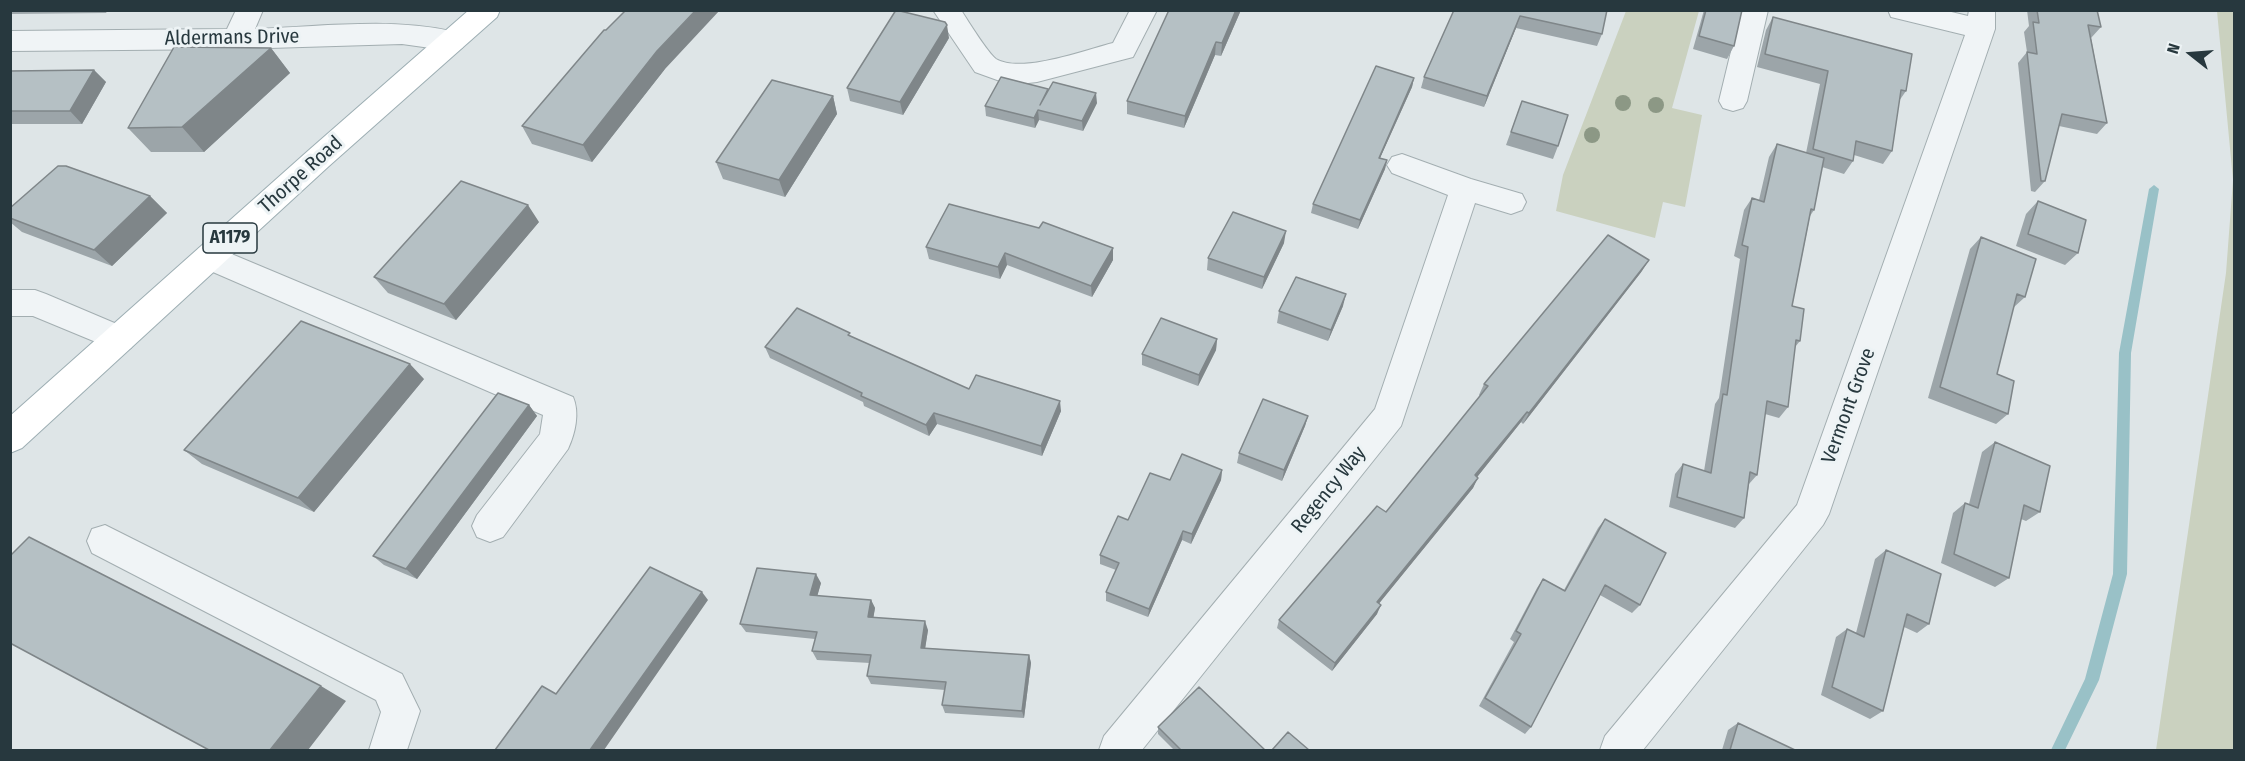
<!DOCTYPE html>
<style>
body{margin:0}
#map{position:relative;width:2245px;height:761px;overflow:hidden;background:#dee5e7;font-family:"Fira Sans Condensed",sans-serif}
canvas{display:block}
.frame{position:absolute;inset:0;border:12px solid #27383e;pointer-events:none}
.north{position:absolute;left:2161px;top:24px;width:60px;height:60px;-webkit-text-stroke:4px #edf3f5;paint-order:stroke;rotate:287deg;font-size:16px;font-weight:700;line-height:24px;text-align:center;color:#27383e}
.north::after{content:'';display:block;margin:auto;width:21px;height:27px;background:#27383e;clip-path:polygon(50% 0,100% 100%,50% 72%,0 100%)}
</style>
<div id="map">
<canvas width="2245" height="761"></canvas>
<div class="frame"></div>
<div class="north">N</div>
</div>
<script>
const g = document.querySelector('canvas').getContext('2d');
g.lineJoin = 'round';
function fill(path, color) {
  g.fillStyle = color;
  g.fill(path, 'evenodd');
}
function stroke(path, color, width, dash) {
  g.strokeStyle = color;
  g.lineWidth = width;
  g.lineCap = dash ? 'butt' : 'round';
  g.setLineDash(dash || []);
  g.stroke(path);
}
function write(font, color, halo, rows, align = 'center') {
  g.font = font + ' "Fira Sans Condensed",sans-serif';
  g.lineWidth = 6;
  g.setLineDash([]);
  g.textBaseline = 'middle';
  g.strokeStyle = halo;
  g.fillStyle = color;
  for (const [text, x, y, turn = 0] of rows) {
    g.save();
    g.translate(x, y);
    g.rotate((+turn || 0) * Math.PI / 180);
    g.textAlign = isNaN(turn) ? turn : align;
    if (halo) g.strokeText(text, 0, 0);
    g.fillText(text, 0, 0);
    g.restore();
  }
}
fill(new Path2D(`
 M 1626,11 L 1699,11 L 1672,108 L 1702,115 L 1685,207 L 1663,202 L 1655,238 L 1556,211 L 1563,175 Z
 M 2217,11 L 2234,11 L 2234,750 L 2156,750 L 2226,273 L 2233,180 Z`), '#cad1bf');
fill(new Path2D(`
 M 2154,185 L 2159,189 L 2131,353 L 2127,574 L 2099,680 L 2065,750 L 2051,750 L 2085,679 L 2113,574 L 2119,353 L 2149,189 Z`), '#99c1c7');
const minor = new Path2D(`
 M 236,10 L 263,10 L 255,29 C 319,27 400,16 462,34 L 466,41 L 462,48 L 452,51 L 402,44 L 236,49 L 10,51 L 10,31 L 227,29 Z
 M 933,10 L 961,10 C 968,21 988,53 996,59 C 1022,74 1085,50 1113,43 L 1130,10 L 1157,10 L 1133,57 L 1037,82 L 1011,85 L 975,72 Z
 M 1741,10 L 1768,10 L 1747,101 L 1743,108 L 1733,111 L 1723,108 L 1719,101 Z
 M 1888,10 L 1943,10 L 1968,16 L 1969,10 L 1995,10 L 1995,29 L 1829,514 L 1823,525 L 1643,750 L 1600,750 L 1605,736 L 1797,505 L 1965,35 L 1891,17 Z
 M 1402,154 L 1471,179 L 1522,194 L 1526,202 L 1522,210 L 1511,214 L 1475,203 L 1401,426 L 1142,750 L 1099,750 L 1104,736 L 1375,409 L 1448,195 L 1392,173 L 1387,165 L 1392,157 Z
 M 210,245 L 573,397 C 580,413 575,434 568,449 L 503,537 L 490,542 L 477,537 L 472,526 L 477,515 L 540,434 L 543,415 L 199,266 L 195,257 L 199,248 Z
 M 10,290 L 35,290 L 46,294 L 131,330 L 136,339 L 131,348 L 120,352 L 33,316 L 10,316 Z
 M 105,525 L 402,674 L 420,711 L 407,750 L 369,750 L 381,712 L 376,700 L 92,553 L 87,541 L 92,529 Z`);
const major = new Path2D(`
 M 469,10 L 500,10 L 497,17 L 329,166 L 22,448 L 10,453 L 10,416 L 309,150 Z`);
stroke(minor, '#a3aeb1', 2);
stroke(major, '#9daeb3', 2);
fill(minor, '#f0f4f6');
fill(major, '#fff');
g.fillStyle = '#8c9885';
for (const [x, y] of [
 [1623,103],
 [1656,105],
 [1592,135]
]) {
  g.beginPath();
  g.arc(x, y, 8, 0, 2 * Math.PI);
  g.fill();
}
fill(new Path2D(`
 M 10,10 L 108,10 L 106,13 L 10,14 Z
 M 1169,10 L 1241,10 L 1221,56 L 1215,55 L 1184,128 L 1127,114 L 1127,101 Z
 M 1448,10 L 1607,10 L 1602,34 L 1597,46 L 1516,28 L 1484,107 L 1421,88 L 1424,77 L 1453,12 Z
 M 1704,10 L 1742,10 L 1734,46 L 1727,59 L 1693,49 Z
 M 2027,10 L 2097,10 L 2101,27 L 2091,38 L 2107,123 L 2097,134 L 2059,126 L 2045,181 L 2035,192 L 2031,191 L 2018,63 L 2027,52 L 2024,32 L 2029,26 Z
 M 1773,17 L 1906,91 L 1899,101 L 1892,151 L 1883,164 L 1854,155 L 1853,161 L 1844,174 L 1822,167 L 1814,210 L 1810,216 L 1792,306 L 1800,341 L 1795,347 L 1788,407 L 1779,418 L 1765,414 L 1757,475 L 1749,484 L 1744,518 L 1735,528 L 1669,507 L 1675,474 L 1683,464 L 1704,471 L 1715,404 L 1719,398 L 1740,259 L 1734,256 L 1744,210 L 1752,198 L 1759,200 L 1769,157 L 1777,144 L 1806,153 L 1820,84 L 1757,67 L 1766,30 Z
 M 949,38 L 903,115 L 850,101 L 847,88 Z
 M 271,48 L 290,73 L 204,152 L 151,152 L 128,128 Z
 M 665,69 L 592,162 L 532,144 L 522,126 Z
 M 94,70 L 106,82 L 82,124 L 10,124 L 10,71 Z
 M 1414,78 L 1412,87 L 1380,158 L 1387,160 L 1385,169 L 1358,229 L 1311,213 L 1313,204 Z
 M 1048,91 L 1097,103 L 1083,131 L 1039,120 L 1035,128 L 986,116 L 985,106 Z
 M 833,96 L 837,114 L 785,197 L 723,179 L 716,162 Z
 M 1522,101 L 1558,146 L 1553,159 L 1506,145 Z
 M 150,196 L 167,213 L 112,266 L 22,232 L 10,222 L 10,208 Z
 M 2038,201 L 2078,253 L 2065,265 L 2016,246 L 2026,214 Z
 M 539,222 L 456,320 L 388,293 L 374,277 Z
 M 1039,228 L 1113,260 L 1092,297 L 1007,265 L 1000,279 L 929,259 L 926,247 Z
 M 1981,237 L 2025,297 L 2013,308 L 1997,374 L 2008,414 L 1996,424 L 1928,398 L 1970,249 Z
 M 1284,243 L 1262,289 L 1207,270 L 1208,258 Z
 M 1642,271 L 1523,424 L 1521,422 L 1477,477 L 1473,488 L 1379,603 L 1377,614 L 1332,671 L 1277,628 L 1279,620 L 1386,512 L 1480,396 L 1479,395 L 1484,384 Z
 M 1343,306 L 1328,341 L 1277,323 L 1279,311 Z
 M 851,337 L 969,389 L 1061,411 L 1042,456 L 937,424 L 929,436 L 864,406 L 863,402 L 770,358 L 765,347 Z
 M 1217,339 L 1216,350 L 1198,386 L 1142,365 L 1142,354 Z
 M 424,379 L 314,512 L 202,464 L 184,450 Z
 M 529,405 L 537,416 L 417,579 L 384,565 L 373,556 Z
 M 1308,416 L 1305,426 L 1282,481 L 1237,463 L 1239,453 Z
 M 1995,442 L 2040,512 L 2026,521 L 2021,519 L 2009,578 L 1995,587 L 1941,563 L 1953,513 L 1965,503 L 1969,504 L 1982,452 Z
 M 1222,470 L 1221,480 L 1191,544 L 1182,540 L 1148,617 L 1106,601 L 1106,592 L 1116,570 L 1100,564 L 1100,555 L 1170,480 Z
 M 1605,519 L 1640,605 L 1632,613 L 1600,595 L 1531,727 L 1525,734 L 1479,706 L 1514,642 L 1510,639 L 1537,588 L 1543,579 L 1564,590 L 1598,528 Z
 M 1886,550 L 1929,624 L 1917,633 L 1904,627 L 1883,711 L 1870,719 L 1821,695 L 1836,637 L 1847,629 L 1856,633 L 1875,559 Z
 M 821,583 L 817,596 L 871,600 L 875,608 L 873,618 L 928,630 L 925,648 L 1029,655 L 1031,663 L 1024,718 L 945,713 L 942,705 L 945,690 L 871,684 L 867,676 L 870,663 L 817,660 L 812,651 L 815,639 L 746,632 L 740,624 Z
 M 1738,723 L 1795,750 L 1722,750 L 1728,730 Z
 M 1158,727 L 1265,750 L 1174,750 L 1158,734 Z`), '#9ca5a9');
fill(new Path2D(`
 M 696,10 L 720,10 L 665,69 L 592,162 L 583,145 L 657,51 Z
 M 1236,10 L 1241,10 L 1221,56 L 1222,43 Z
 M 1520,16 L 1516,28 L 1484,107 L 1487,96 Z
 M 947,25 L 949,38 L 903,115 L 900,102 Z
 M 1216,42 L 1215,55 L 1184,128 L 1185,116 Z
 M 271,48 L 290,73 L 204,152 L 182,127 Z
 M 94,70 L 106,82 L 82,124 L 70,111 Z
 M 1414,78 L 1412,87 L 1376,167 L 1379,158 Z
 M 1096,93 L 1097,103 L 1083,131 L 1082,121 Z
 M 833,96 L 837,114 L 785,197 L 779,180 Z
 M 1038,110 L 1039,120 L 1035,128 L 1034,118 Z
 M 1387,160 L 1385,169 L 1358,229 L 1360,220 Z
 M 150,196 L 167,213 L 112,266 L 94,250 Z
 M 528,205 L 539,222 L 456,320 L 444,304 Z
 M 1286,231 L 1284,243 L 1262,289 L 1264,277 Z
 M 1113,248 L 1113,260 L 1092,297 L 1091,286 Z
 M 1005,253 L 1007,265 L 1000,279 L 998,267 Z
 M 1649,260 L 1642,271 L 1523,424 L 1529,413 Z
 M 1346,294 L 1343,306 L 1328,341 L 1331,330 Z
 M 1217,339 L 1216,350 L 1198,386 L 1199,375 Z
 M 410,364 L 424,379 L 314,512 L 298,498 Z
 M 1060,401 L 1061,411 L 1042,456 L 1041,446 Z
 M 529,405 L 537,416 L 417,579 L 406,569 Z
 M 1527,412 L 1521,422 L 1470,486 L 1475,475 Z
 M 934,413 L 937,424 L 929,436 L 926,425 Z
 M 1308,416 L 1305,426 L 1282,481 L 1284,470 Z
 M 1222,470 L 1221,480 L 1191,544 L 1192,534 Z
 M 1478,478 L 1473,488 L 1373,611 L 1377,602 Z
 M 1183,531 L 1182,540 L 1148,617 L 1149,609 Z
 M 816,574 L 821,583 L 815,604 L 810,595 Z
 M 702,592 L 708,600 L 604,750 L 590,750 Z
 M 871,600 L 875,608 L 872,626 L 868,617 Z
 M 1381,605 L 1377,614 L 1332,671 L 1335,663 Z
 M 925,621 L 928,630 L 924,656 L 921,648 Z
 M 1029,655 L 1031,663 L 1024,718 L 1022,711 Z
 M 321,686 L 346,701 L 308,750 L 270,750 Z`), '#7f8689');
const building = new Path2D(`
 M 626,10 L 696,10 L 657,51 L 583,145 L 522,126 L 604,30 L 606,30 Z
 M 896,10 L 945,22 L 947,25 L 900,102 L 847,88 Z
 M 1169,10 L 1236,10 L 1222,43 L 1216,42 L 1185,116 L 1127,101 Z
 M 1454,10 L 1607,10 L 1602,34 L 1520,16 L 1487,96 L 1424,77 Z
 M 1706,10 L 1742,10 L 1734,46 L 1699,36 Z
 M 2037,10 L 2097,10 L 2101,27 L 2088,25 L 2107,123 L 2062,114 L 2045,181 L 2041,181 L 2027,52 L 2037,54 L 2033,22 L 2039,23 Z
 M 1773,17 L 1912,54 L 1906,91 L 1901,90 L 1892,151 L 1856,141 L 1853,161 L 1813,149 L 1828,71 L 1765,54 Z
 M 174,47 L 271,48 L 182,127 L 128,128 Z
 M 1376,66 L 1414,78 L 1379,158 L 1387,160 L 1360,220 L 1313,204 Z
 M 94,70 L 70,111 L 10,111 L 10,71 Z
 M 1001,77 L 1048,89 L 1040,105 L 1053,82 L 1096,93 L 1082,121 L 1038,110 L 1034,118 L 985,106 Z
 M 772,80 L 833,96 L 779,180 L 716,162 Z
 M 1522,101 L 1568,115 L 1558,146 L 1511,132 Z
 M 1777,144 L 1824,158 L 1814,210 L 1811,209 L 1792,306 L 1804,309 L 1800,341 L 1796,340 L 1788,407 L 1767,401 L 1757,475 L 1750,472 L 1744,518 L 1677,497 L 1683,464 L 1711,473 L 1723,394 L 1727,395 L 1748,247 L 1742,245 L 1752,198 L 1764,202 Z
 M 58,166 L 66,166 L 150,196 L 94,250 L 10,218 L 10,208 Z
 M 461,181 L 528,205 L 444,304 L 374,277 Z
 M 2038,201 L 2086,220 L 2078,253 L 2028,234 Z
 M 949,204 L 1039,228 L 1043,222 L 1113,248 L 1091,286 L 1005,253 L 998,267 L 926,247 Z
 M 1233,212 L 1286,231 L 1264,277 L 1208,258 Z
 M 1608,235 L 1649,260 L 1529,413 L 1527,412 L 1475,475 L 1478,478 L 1377,602 L 1381,605 L 1335,663 L 1279,620 L 1377,506 L 1386,512 L 1488,386 L 1484,384 Z
 M 1981,237 L 2036,259 L 2025,297 L 2017,294 L 1997,374 L 2014,381 L 2008,414 L 1940,387 Z
 M 1296,277 L 1346,294 L 1331,330 L 1279,311 Z
 M 797,308 L 850,333 L 848,335 L 969,389 L 976,375 L 1060,401 L 1041,446 L 934,413 L 926,425 L 861,396 L 862,393 L 765,347 Z
 M 1161,318 L 1217,339 L 1199,375 L 1142,354 Z
 M 301,321 L 410,364 L 298,498 L 184,450 Z
 M 498,393 L 529,405 L 406,569 L 373,556 Z
 M 1263,399 L 1308,416 L 1284,470 L 1239,453 Z
 M 1995,442 L 2050,466 L 2040,512 L 2024,505 L 2009,578 L 1954,554 L 1965,503 L 1978,508 Z
 M 1182,454 L 1222,470 L 1192,534 L 1183,531 L 1149,609 L 1106,592 L 1119,563 L 1100,555 L 1118,516 L 1128,520 L 1150,473 L 1170,480 Z
 M 1605,519 L 1666,553 L 1640,605 L 1605,585 L 1531,727 L 1485,698 L 1521,634 L 1516,631 L 1543,579 L 1565,591 Z
 M 29,537 L 321,686 L 270,750 L 209,750 L 10,643 L 10,556 Z
 M 1886,550 L 1941,574 L 1929,624 L 1907,614 L 1883,711 L 1832,687 L 1847,629 L 1864,637 Z
 M 650,567 L 702,592 L 590,750 L 495,750 L 542,686 L 556,694 Z
 M 757,568 L 816,574 L 810,595 L 871,600 L 868,617 L 925,621 L 921,648 L 1029,655 L 1022,711 L 942,705 L 946,682 L 867,676 L 871,655 L 812,651 L 817,632 L 740,624 Z
 M 1199,687 L 1265,750 L 1181,750 L 1158,727 Z
 M 1738,723 L 1795,750 L 1730,750 Z
 M 1288,732 L 1309,750 L 1272,750 Z`);
fill(building, '#b5c0c4');
stroke(building, '#7f8689', 1.5);
for (const [x, y, w] of [
 [230,238,54]
]) {
  const box = new Path2D();
  box.roundRect(x - w / 2, y - 15, w, 30, 4.5);
  g.fillStyle = '#edf3f5';
  g.fill(box);
  stroke(box, '#27383e', 1.5);
}
write('bold 18px', '#27383e', null, [
 ["A1179",230,238]
]);
write('20px', '#27383e', '#edf3f5', [
 ["Aldermans Drive",232,38,-1],
 ["Thorpe Road",301,175,-42],
 ["Vermont Grove",1849,406,-70],
 ["Regency Way",1329,490,-51]
]);
</script>
